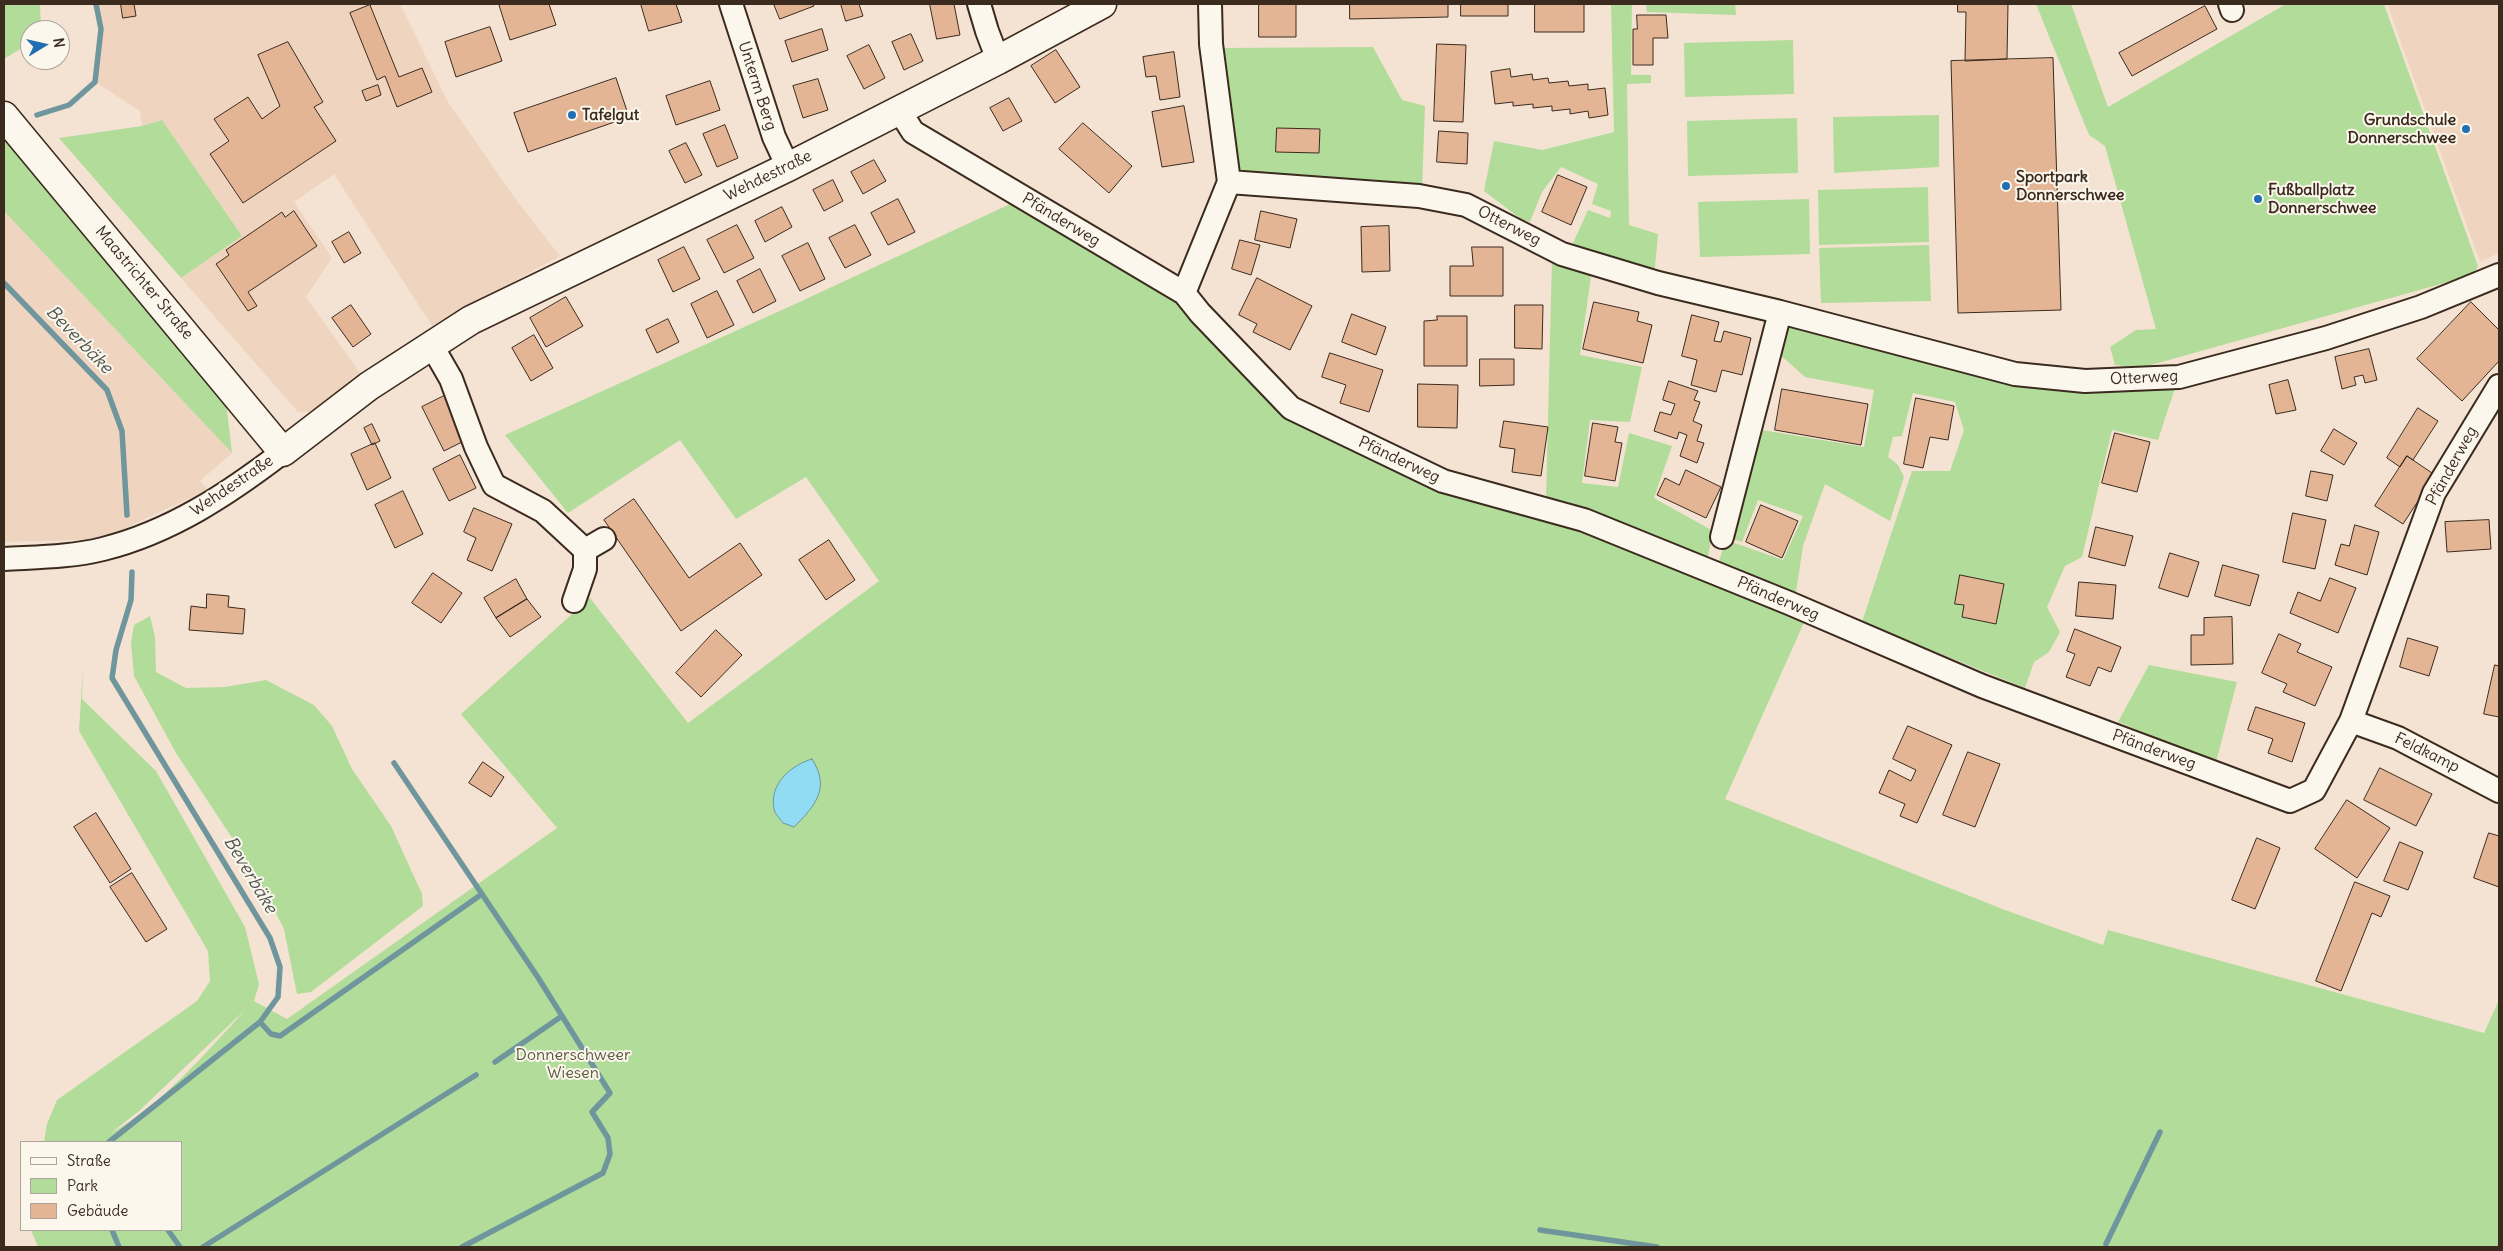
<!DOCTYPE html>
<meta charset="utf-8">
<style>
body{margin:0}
#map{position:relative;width:2503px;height:1251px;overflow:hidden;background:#f4e3d2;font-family:Delius,sans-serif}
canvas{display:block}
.frame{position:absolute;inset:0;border:5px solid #3b2a1e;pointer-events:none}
.legend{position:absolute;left:20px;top:1141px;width:162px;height:90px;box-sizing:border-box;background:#fbf7ec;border:1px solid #aea59a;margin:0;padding:6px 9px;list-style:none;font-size:15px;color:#3b2a1e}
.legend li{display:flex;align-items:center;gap:10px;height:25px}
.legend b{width:25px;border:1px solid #aea59a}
.north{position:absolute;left:20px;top:20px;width:50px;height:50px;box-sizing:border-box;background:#fbf7ec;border:1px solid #aea59a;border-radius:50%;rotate:81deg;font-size:14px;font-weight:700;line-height:20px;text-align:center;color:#3b2a1e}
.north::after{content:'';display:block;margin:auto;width:18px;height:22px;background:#1f6fb2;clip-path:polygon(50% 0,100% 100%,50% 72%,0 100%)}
</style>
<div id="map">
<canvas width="2503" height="1251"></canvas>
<div class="frame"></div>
<ul class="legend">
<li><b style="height:6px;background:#fbf7ec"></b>Straße</li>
<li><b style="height:14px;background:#b2dc9a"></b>Park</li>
<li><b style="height:14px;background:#e4b595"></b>Gebäude</li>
</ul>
<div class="north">N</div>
</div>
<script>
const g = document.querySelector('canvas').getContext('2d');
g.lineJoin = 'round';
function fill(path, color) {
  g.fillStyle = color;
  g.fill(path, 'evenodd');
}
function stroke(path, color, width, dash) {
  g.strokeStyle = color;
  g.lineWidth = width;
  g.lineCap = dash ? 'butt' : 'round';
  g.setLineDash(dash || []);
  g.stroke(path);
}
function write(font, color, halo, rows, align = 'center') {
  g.font = font + ' Delius,sans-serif';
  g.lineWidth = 4;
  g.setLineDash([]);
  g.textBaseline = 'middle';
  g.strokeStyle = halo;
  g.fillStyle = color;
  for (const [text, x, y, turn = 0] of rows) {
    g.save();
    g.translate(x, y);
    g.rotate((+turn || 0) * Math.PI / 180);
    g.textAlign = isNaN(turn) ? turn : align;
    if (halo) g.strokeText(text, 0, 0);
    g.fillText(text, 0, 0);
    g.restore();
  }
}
fill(new Path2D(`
 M 96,4 L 400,4 L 448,102 L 517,201 L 560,256 L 432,326 L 334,174 L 294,202 L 332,258 L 306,297 L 363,377 L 314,412 L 298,412 L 181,278 L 242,236 L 162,120 L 142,126 L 140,111 L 95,82 L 101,30 Z
 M 2387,4 L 2499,4 L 2499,253 L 2480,262 Z
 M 4,211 L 232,453 L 200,481 L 208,490 L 110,535 L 82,540 L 4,542 Z`), '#efd5c0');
fill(new Path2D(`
 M 4,4 L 40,4 L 41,30 L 30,30 L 30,43 L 4,59 Z
 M 1611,4 L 1632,4 L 1631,75 L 1651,75 L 1651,83 L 1627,84 L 1629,225 L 1658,234 L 1654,278 L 1569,252 L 1588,210 L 1610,218 L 1611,211 L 1592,204 L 1598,184 L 1561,167 L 1542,192 L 1530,222 L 1521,219 L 1484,191 L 1494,141 L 1542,150 L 1614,132 Z
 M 1646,4 L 1735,4 L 1736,15 L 1647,12 Z
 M 2036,4 L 2071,4 L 2108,107 L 2286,4 L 2384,4 L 2478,266 L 2473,275 L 2140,368 L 2115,365 L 2110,347 L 2136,330 L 2156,329 L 2105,146 L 2089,135 Z
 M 1793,40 L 1794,94 L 1685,97 L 1684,43 Z
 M 1373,47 L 1402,100 L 1425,106 L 1422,189 L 1234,175 L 1219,48 Z
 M 1939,115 L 1939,167 L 1834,173 L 1833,117 Z
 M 1797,118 L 1798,173 L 1688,176 L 1687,121 Z
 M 162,120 L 242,236 L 181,278 L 59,138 L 142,126 Z
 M 4,135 L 226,402 L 232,453 L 4,211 Z
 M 1928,187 L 1929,242 L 1819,245 L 1818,190 Z
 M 1021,199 L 1187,307 L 1290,415 L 1585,526 L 1806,618 L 1725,799 L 2005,910 L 2103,945 L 2108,930 L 2484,1033 L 2499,1000 L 2499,1247 L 38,1247 L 31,1230 L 181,1230 L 181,1142 L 44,1142 L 47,1124 L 57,1100 L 197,1001 L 210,981 L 208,951 L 79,731 L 83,667 L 82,699 L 156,771 L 245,927 L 259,984 L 254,1001 L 287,1019 L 557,828 L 461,714 L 590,598 L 688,723 L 879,581 L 806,477 L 736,519 L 680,440 L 568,513 L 505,435 L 793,305 ZM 245,1010 C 209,1050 158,1108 111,1133 L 139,1111 Z
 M 1809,199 L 1810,254 L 1700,257 L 1698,202 Z
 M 1929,245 L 1931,301 L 1821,303 L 1819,248 Z
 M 1552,258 L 1592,269 L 1580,355 L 1642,367 L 1630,422 L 1590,420 L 1582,483 L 1618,487 L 1629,433 L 1672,446 L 1654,498 L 1713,531 L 1707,561 L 1546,499 Z
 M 1784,320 L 1944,363 L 2175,388 L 2158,440 L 2112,430 L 2082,557 L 2065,566 L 2047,607 L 2060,632 L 2049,652 L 2034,662 L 2025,688 L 1862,622 L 1912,471 L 1950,471 L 1964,430 L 1955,402 L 1913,393 L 1902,436 L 1893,437 L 1888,457 L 1898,465 L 1904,477 L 1890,521 L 1825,484 L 1803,546 L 1796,592 L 1717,567 L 1726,540 L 1783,560 L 1803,516 L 1758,500 L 1742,542 L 1728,537 L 1756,429 L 1864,447 L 1874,390 L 1805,377 L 1777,352 Z
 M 150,616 L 155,637 L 156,672 L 186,688 L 225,687 L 266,680 L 314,705 L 332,726 L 352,769 L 391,826 L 422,894 L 423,906 L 311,992 L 297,994 L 284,929 L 254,871 L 176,753 L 134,676 L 131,643 L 134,625 Z
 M 2149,665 L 2237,682 L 2216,762 L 2118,722 Z`), '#b2dc9a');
const water = new Path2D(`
 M 812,759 C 831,788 815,806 794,827 L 783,823 C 780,819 775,814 774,809 C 769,784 791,765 812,759 Z`);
fill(water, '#91dcf2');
stroke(water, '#6f959d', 1);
stroke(new Path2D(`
 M 37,115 L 69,105 L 95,82 L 101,29 L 96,4
 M 4,283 L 107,390 L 122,431 L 127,515
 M 394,763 L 539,979 L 610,1093 L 592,1112 L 608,1138 L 610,1154 L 603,1173 L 462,1247
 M 260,1022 L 271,1034 L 280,1036 L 482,894
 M 495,1062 L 562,1016
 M 109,1142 L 260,1022 L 278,997 L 280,967 L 270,938 L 112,678 L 116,650 L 131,600 L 132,572
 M 112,1230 L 119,1247
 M 168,1230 L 180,1247
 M 1540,1230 L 1657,1247
 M 2106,1244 L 2160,1132
 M 203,1247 L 476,1075`), '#6f959d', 5.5);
const building = new Path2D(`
 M 121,4 L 134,4 L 136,16 L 123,18 Z
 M 504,4 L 549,4 L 556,25 L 510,40 L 499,5 Z
 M 641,4 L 676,4 L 682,22 L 649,31 Z
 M 774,4 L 813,4 L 814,6 L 780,19 Z
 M 841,4 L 859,4 L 863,16 L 846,21 Z
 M 930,4 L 954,4 L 960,35 L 937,39 Z
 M 1259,4 L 1296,4 L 1296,37 L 1259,37 Z
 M 1350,4 L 1448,4 L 1448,17 L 1350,19 Z
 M 1461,4 L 1508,4 L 1508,16 L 1461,16 Z
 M 1535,4 L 1584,4 L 1584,32 L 1535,32 Z
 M 1958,4 L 2008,4 L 2007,59 L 1965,61 L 1966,12 L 1958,12 Z
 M 370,5 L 399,77 L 422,68 L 432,92 L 397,107 L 385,76 L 377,80 L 350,13 Z
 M 2205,6 L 2217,29 L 2132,76 L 2119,53 Z
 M 1637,15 L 1666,15 L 1668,38 L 1653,38 L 1653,65 L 1633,65 L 1633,29 L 1637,29 Z
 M 490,27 L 502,61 L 456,77 L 445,42 Z
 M 822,29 L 828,50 L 792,62 L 785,41 Z
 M 911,34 L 923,61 L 904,70 L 892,42 Z
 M 288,42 L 323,102 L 314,107 L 336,141 L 243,203 L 210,154 L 229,141 L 214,119 L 248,97 L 262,119 L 280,106 L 258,55 Z
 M 1437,44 L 1466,45 L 1463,122 L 1434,121 Z
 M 869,45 L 885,78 L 864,89 L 847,56 Z
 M 1056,50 L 1080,87 L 1055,103 L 1031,66 Z
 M 1174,52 L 1180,97 L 1160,100 L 1156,76 L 1146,77 L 1143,57 Z
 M 2053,58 L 2061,310 L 1958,313 L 1951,61 Z
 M 1510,69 L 1511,77 L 1532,74 L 1533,80 L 1548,78 L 1549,83 L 1568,81 L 1569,86 L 1588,84 L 1588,90 L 1605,88 L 1608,115 L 1589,118 L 1588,111 L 1570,114 L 1570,109 L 1552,111 L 1552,106 L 1533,108 L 1533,104 L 1513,106 L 1513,102 L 1495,104 L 1491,72 Z
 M 616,78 L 629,117 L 528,152 L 514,113 Z
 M 818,79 L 828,110 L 803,118 L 793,86 Z
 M 710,81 L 720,110 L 676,125 L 666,96 Z
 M 378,85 L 381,95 L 366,101 L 362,91 Z
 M 1009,98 L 1022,121 L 1003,131 L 990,108 Z
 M 1184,106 L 1194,162 L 1162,167 L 1152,112 Z
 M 1083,123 L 1132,166 L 1109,193 L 1059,149 Z
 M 725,125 L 738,158 L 717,167 L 703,134 Z
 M 1277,128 L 1320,129 L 1319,153 L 1276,152 Z
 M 1439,131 L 1468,133 L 1467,164 L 1437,162 Z
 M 686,143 L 702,175 L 685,183 L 669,151 Z
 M 874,160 L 886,181 L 863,194 L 851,172 Z
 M 1558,175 L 1587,187 L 1571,225 L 1542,212 Z
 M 833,180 L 843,201 L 824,211 L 813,190 Z
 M 898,199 L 915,232 L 888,245 L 871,213 Z
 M 782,207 L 792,227 L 765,242 L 755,221 Z
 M 294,211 L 317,246 L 248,292 L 257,306 L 248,311 L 216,264 L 229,255 L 226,250 L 282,212 L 285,217 Z
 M 1261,211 L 1297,219 L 1290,248 L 1255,240 Z
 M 737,225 L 754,258 L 724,273 L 707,240 Z
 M 855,225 L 871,255 L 845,268 L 829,238 Z
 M 1389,226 L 1390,271 L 1362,272 L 1361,227 Z
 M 349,232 L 361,253 L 344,263 L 332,242 Z
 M 1240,240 L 1260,245 L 1251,275 L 1232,269 Z
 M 808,243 L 825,279 L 800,291 L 782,256 Z
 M 684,247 L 700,279 L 673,292 L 658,260 Z
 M 1472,247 L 1503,247 L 1503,296 L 1450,296 L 1450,266 L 1473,266 Z
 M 760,269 L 776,301 L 753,313 L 737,281 Z
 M 1257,278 L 1312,306 L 1290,350 L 1253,332 L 1257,324 L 1239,315 Z
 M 717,291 L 734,325 L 707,338 L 691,304 Z
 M 566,297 L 583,326 L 546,347 L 530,318 Z
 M 1594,302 L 1639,312 L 1637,321 L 1652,325 L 1643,363 L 1583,349 Z
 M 2471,302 L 2499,330 L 2499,361 L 2462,401 L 2417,359 Z
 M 351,305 L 371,334 L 353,347 L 332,318 Z
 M 1515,305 L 1543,305 L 1542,349 L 1515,348 Z
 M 1352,314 L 1386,327 L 1376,355 L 1342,342 Z
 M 1692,315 L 1719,322 L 1714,341 L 1721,342 L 1724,331 L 1751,338 L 1742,375 L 1722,370 L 1716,392 L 1691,385 L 1697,360 L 1682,356 Z
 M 1437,316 L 1467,316 L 1467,366 L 1424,366 L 1424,321 L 1437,320 Z
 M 668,319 L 679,342 L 657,353 L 646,330 Z
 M 534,335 L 553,368 L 531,381 L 512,348 Z
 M 2369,349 L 2377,380 L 2365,383 L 2363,375 L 2354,377 L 2356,385 L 2342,389 L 2335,357 Z
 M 1330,353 L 1383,370 L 1369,412 L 1340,403 L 1346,385 L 1322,377 Z
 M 1480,359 L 1514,359 L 1514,385 L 1480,386 Z
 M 2288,380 L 2296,410 L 2276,414 L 2269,385 Z
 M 1669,381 L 1698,391 L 1694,400 L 1700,402 L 1693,421 L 1702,425 L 1697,441 L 1704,443 L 1697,463 L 1680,456 L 1687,435 L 1679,432 L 1677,439 L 1654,431 L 1660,412 L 1671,415 L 1675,404 L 1663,400 Z
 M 1418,384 L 1458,385 L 1457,428 L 1418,427 Z
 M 1782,389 L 1868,404 L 1861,445 L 1775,430 Z
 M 448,394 L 470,438 L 444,451 L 422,407 Z
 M 1916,398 L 1954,406 L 1948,440 L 1930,437 L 1923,468 L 1904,464 Z
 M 2418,408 L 2438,421 L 2413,460 L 2407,456 L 2400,467 L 2387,458 Z
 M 1504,421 L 1548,427 L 1541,476 L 1512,472 L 1515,449 L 1500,447 Z
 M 1593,423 L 1618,427 L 1615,442 L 1622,443 L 1615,481 L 1585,476 Z
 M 372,424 L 380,441 L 372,445 L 364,428 Z
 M 2334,429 L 2357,443 L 2344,465 L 2321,451 Z
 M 2115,433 L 2150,442 L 2137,492 L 2102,483 Z
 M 375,443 L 391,478 L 367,490 L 351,454 Z
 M 460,455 L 476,488 L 449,501 L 433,469 Z
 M 2407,456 L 2435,475 L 2403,524 L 2375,506 Z
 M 1686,470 L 1721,487 L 1706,518 L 1657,495 L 1665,478 L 1679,485 Z
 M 2311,471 L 2333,475 L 2327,501 L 2306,496 Z
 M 403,491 L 423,534 L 395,548 L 375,505 Z
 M 634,499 L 689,578 L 740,543 L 762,575 L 681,631 L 604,520 Z
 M 1761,505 L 1798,521 L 1782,558 L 1746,542 Z
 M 474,508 L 512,524 L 492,571 L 467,560 L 476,538 L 464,532 Z
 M 2293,513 L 2326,520 L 2315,569 L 2283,562 Z
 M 2489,520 L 2491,549 L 2447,552 L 2445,522 Z
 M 2355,525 L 2379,532 L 2367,575 L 2335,565 L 2341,544 L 2349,546 Z
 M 2096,527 L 2133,536 L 2125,566 L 2089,557 Z
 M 829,540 L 855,580 L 826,600 L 799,560 Z
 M 2170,553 L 2199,562 L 2188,597 L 2159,588 Z
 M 2223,565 L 2259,575 L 2250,606 L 2215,596 Z
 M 433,573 L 462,593 L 441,623 L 412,603 Z
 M 1960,575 L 2004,584 L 1996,624 L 1962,617 L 1964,605 L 1955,604 Z
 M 2330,578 L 2356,588 L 2338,633 L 2290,613 L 2298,592 L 2320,601 Z
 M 516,579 L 527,599 L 496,618 L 484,598 Z
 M 2079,582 L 2116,585 L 2113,619 L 2076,616 Z
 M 207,594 L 229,596 L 228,607 L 245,609 L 243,634 L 189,630 L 191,606 L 206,608 Z
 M 527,599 L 541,617 L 510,637 L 496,618 Z
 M 2232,617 L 2233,664 L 2191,665 L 2191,635 L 2204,635 L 2204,618 Z
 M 2075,629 L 2121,647 L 2111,672 L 2098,667 L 2090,686 L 2066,677 L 2075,654 L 2067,651 Z
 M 716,630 L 742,655 L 701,697 L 676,673 Z
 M 2279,634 L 2301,644 L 2297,652 L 2332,667 L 2315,706 L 2283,692 L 2287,684 L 2262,673 Z
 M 2408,638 L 2438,647 L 2429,676 L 2400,667 Z
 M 2495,665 L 2499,666 L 2499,717 L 2484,714 Z
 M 2256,707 L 2305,723 L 2292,762 L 2268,753 L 2273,739 L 2248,730 Z
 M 1908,726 L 1952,745 L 1917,823 L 1900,816 L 1905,804 L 1879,793 L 1889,770 L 1911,781 L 1916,770 L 1893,759 Z
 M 1968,752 L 2000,764 L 1975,827 L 1943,815 Z
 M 483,762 L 504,777 L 491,797 L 469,783 Z
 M 2380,768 L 2432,794 L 2416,826 L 2364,800 Z
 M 2347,800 L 2390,828 L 2357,878 L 2315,849 Z
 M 96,813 L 131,869 L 110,883 L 74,827 Z
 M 2489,833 L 2499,836 L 2499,887 L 2474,878 Z
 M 2257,838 L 2280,848 L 2255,909 L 2232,900 Z
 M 2400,842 L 2423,852 L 2408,890 L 2384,881 Z
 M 132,873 L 167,929 L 146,942 L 110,887 Z
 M 2355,882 L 2390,896 L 2381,917 L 2372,913 L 2341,991 L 2316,981 Z`);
fill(building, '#e4b595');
stroke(building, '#3b2a1e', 1);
const street = new Path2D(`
 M 731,4 L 774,137 L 788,167
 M 979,4 L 987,31 L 998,60
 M 2230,4 L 2232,10
 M 899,110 L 913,132 L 1184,293 L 1200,313 L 1291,408 L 1443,481 L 1584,520 L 1789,603 L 1982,686 L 2290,801 L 2314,790 L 2351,721 L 2434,493 L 2499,386
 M 1229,182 L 1419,196 L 1466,205 L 1562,254 L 1658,283 L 1780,312 L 2015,374 L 2085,381 L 2179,377 L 2326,338 L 2421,307 L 2499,275
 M 1184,293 L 1229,182 L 1211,44 L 1210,4
 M 432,346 L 451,379 L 476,447 L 494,485 L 543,511 L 585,550 L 585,569 L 574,601
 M 1722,537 L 1780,312
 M 585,550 L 604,539
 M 4,559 C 37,557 71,557 103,549 C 171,532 228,494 283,452
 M 2351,721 L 2398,738 L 2499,791`);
const secondary = new Path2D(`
 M 4,116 L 283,452 L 369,386 L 471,320 L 788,167 L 998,60 L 1102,4`);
stroke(street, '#3b2a1e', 26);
stroke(secondary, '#3b2a1e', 31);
stroke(street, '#fbf7ec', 22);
stroke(secondary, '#fbf7ec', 28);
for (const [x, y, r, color] of [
 [572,115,5,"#1f6fb2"],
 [2466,129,5,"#1f6fb2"],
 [2006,186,5,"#1f6fb2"],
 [2258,199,5,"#1f6fb2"]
]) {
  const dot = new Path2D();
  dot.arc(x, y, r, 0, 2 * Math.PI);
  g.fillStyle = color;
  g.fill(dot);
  stroke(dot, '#fbf7ec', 2);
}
write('16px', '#3b2a1e', '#fbf7ec', [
 ["Unterm Berg",757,86,72],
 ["Wehdestraße",768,176,-26],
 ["Pfänderweg",1061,220,31],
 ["Otterweg",1509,226,27],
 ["Maastrichter Straße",144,283,50],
 ["Otterweg",2144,378,-3],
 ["Pfänderweg",1399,460,25],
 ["Pfänderweg",2452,466,-61],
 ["Wehdestraße",232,486,-34],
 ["Pfänderweg",1778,599,23],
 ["Pfänderweg",2154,750,20],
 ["Feldkamp",2427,753,26]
]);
write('bold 16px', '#3b2a1e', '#fbf7ec', [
 ["Tafelgut",582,115],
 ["Grundschule",2456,120,"right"],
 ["Donnerschwee",2456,138,"right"],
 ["Sportpark",2016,177],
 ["Donnerschwee",2016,195],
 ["Fußballplatz",2268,190],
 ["Donnerschwee",2268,208]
], 'left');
write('16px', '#59563d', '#fbf7ec', [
 ["Donnerschweer",573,1055],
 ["Wiesen",573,1073]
]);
write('italic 18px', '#505653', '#fbf7ec', [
 ["Beverbäke",79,340,46],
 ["Beverbäke",250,875,59]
]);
</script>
